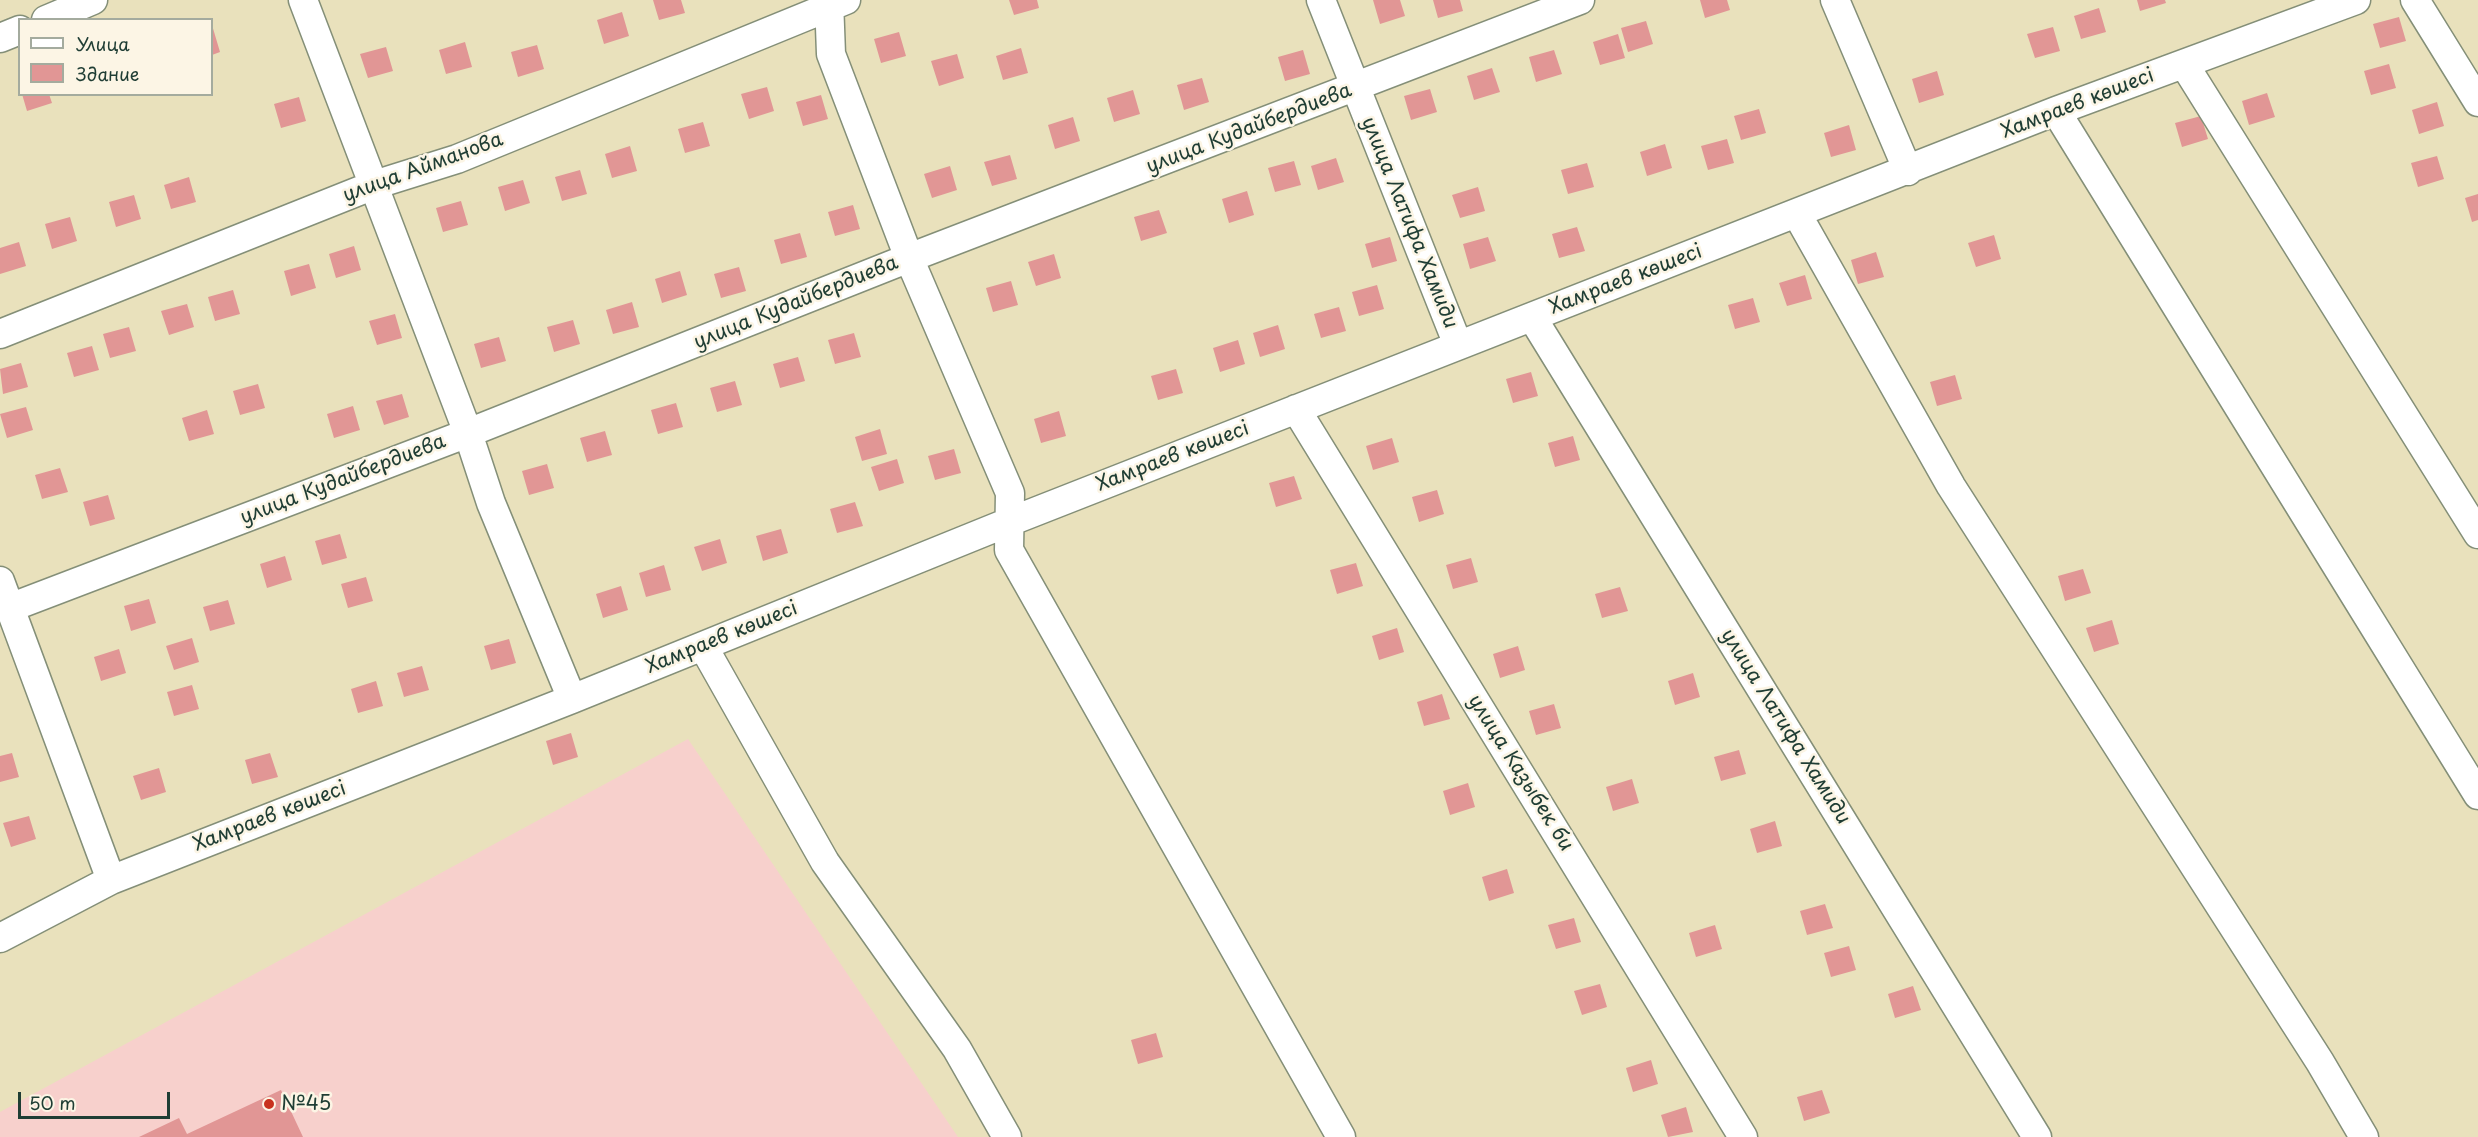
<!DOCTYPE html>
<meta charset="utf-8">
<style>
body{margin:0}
#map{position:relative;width:2478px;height:1137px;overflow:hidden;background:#e9e1bc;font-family:"Playpen Sans",sans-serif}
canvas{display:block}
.legend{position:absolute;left:18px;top:18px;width:195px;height:78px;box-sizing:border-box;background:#fcf5e5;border:2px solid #a4ab9e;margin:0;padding:8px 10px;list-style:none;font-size:18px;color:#1f3d34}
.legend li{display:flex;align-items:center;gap:12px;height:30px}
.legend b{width:30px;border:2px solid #a4ab9e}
.scale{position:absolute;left:18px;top:1092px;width:152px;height:27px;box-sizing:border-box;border:3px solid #1f3d34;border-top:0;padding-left:8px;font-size:18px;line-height:21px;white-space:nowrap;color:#1f3d34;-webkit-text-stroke:4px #fcf5e5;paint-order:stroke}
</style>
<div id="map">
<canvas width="2478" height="1137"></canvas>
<ul class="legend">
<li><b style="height:8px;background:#fff"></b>Улица</li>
<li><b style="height:16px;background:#e19695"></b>Здание</li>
</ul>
<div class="scale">50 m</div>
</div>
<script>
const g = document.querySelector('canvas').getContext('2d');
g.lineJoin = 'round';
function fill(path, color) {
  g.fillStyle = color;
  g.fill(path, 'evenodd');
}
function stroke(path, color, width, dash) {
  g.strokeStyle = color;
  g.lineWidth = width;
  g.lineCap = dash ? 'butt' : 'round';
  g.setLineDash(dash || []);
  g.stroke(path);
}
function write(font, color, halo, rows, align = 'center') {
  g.font = font + ' "Playpen Sans",sans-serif';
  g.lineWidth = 5;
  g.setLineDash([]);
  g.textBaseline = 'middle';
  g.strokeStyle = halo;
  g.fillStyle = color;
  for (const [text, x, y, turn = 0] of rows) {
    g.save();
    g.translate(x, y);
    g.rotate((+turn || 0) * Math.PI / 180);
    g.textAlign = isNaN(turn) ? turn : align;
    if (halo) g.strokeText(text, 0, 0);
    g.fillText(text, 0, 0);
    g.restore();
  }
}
fill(new Path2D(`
 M 688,739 L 958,1137 L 0,1137 L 0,1112 Z`), '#f7d0cc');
fill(new Path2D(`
 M 653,0 L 681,0 L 685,13 L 659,20 Z
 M 1009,0 L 1037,0 L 1039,8 L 1014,15 Z
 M 1373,0 L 1400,0 L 1405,16 L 1380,24 Z
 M 1433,0 L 1460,0 L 1463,11 L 1438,18 Z
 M 1700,0 L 1727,0 L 1730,10 L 1705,18 Z
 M 2137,0 L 2165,0 L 2166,3 L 2140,11 Z
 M 2099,8 L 2106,32 L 2081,39 L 2074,16 Z
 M 622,12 L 629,36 L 604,44 L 597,20 Z
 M 2399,17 L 2406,41 L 2380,48 L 2373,24 Z
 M 1646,21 L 1653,44 L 1628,52 L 1621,28 Z
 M 212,25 L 220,52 L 212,55 Z
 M 2053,27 L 2060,51 L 2035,58 L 2027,34 Z
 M 899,32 L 906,56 L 881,63 L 874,39 Z
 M 1618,34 L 1625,58 L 1600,65 L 1593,42 Z
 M 465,42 L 472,67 L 446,74 L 439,50 Z
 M 537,45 L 544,69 L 518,77 L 511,52 Z
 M 386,47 L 393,71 L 368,78 L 360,54 Z
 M 1021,48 L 1028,73 L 1003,80 L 996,56 Z
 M 1303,50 L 1310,74 L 1285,81 L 1278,57 Z
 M 1554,50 L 1562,74 L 1536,82 L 1529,57 Z
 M 957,54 L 964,78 L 939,86 L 931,61 Z
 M 2389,64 L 2396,88 L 2371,95 L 2364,71 Z
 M 1492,68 L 1500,92 L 1474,100 L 1467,76 Z
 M 1937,71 L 1944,95 L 1919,103 L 1912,79 Z
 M 1202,78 L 1209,102 L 1184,110 L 1177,85 Z
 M 767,87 L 774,111 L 749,119 L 741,94 Z
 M 1430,89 L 1437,112 L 1411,120 L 1404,96 Z
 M 1133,90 L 1140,114 L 1114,122 L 1107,98 Z
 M 2267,93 L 2275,117 L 2249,125 L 2242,101 Z
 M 22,94 L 49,94 L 52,103 L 27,111 Z
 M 821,95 L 828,119 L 803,126 L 796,102 Z
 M 299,97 L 306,121 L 281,128 L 274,104 Z
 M 2437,102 L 2444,126 L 2419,134 L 2412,110 Z
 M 1759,109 L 1766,133 L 1741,140 L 1734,116 Z
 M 2201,116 L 2208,139 L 2182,147 L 2175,123 Z
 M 1073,117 L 1080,141 L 1055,149 L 1048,125 Z
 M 703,122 L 710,146 L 685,153 L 678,129 Z
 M 1849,125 L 1856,150 L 1831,157 L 1824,133 Z
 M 1727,139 L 1734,163 L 1708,170 L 1701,146 Z
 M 1665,144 L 1672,168 L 1647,176 L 1640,152 Z
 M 630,146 L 637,171 L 612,178 L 605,154 Z
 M 1010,155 L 1017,179 L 992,186 L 984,162 Z
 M 2437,156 L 2444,179 L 2418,187 L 2411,163 Z
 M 1336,158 L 1344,182 L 1318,190 L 1311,166 Z
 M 1294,161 L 1301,185 L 1275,192 L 1268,168 Z
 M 1587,163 L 1594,187 L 1568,194 L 1561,170 Z
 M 950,166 L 957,190 L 932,198 L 924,174 Z
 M 580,170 L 587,194 L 562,201 L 555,177 Z
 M 189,177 L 196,202 L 171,209 L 164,185 Z
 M 523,180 L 530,203 L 505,211 L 498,187 Z
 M 1478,187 L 1485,211 L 1460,218 L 1452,195 Z
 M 1247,191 L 1254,215 L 1229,223 L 1222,199 Z
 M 2478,194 L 2478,220 L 2472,222 L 2465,198 Z
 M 134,195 L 141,219 L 116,227 L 109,202 Z
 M 461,201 L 468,225 L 443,232 L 436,208 Z
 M 853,205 L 860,229 L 835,236 L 828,212 Z
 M 1159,210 L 1167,233 L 1141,241 L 1134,217 Z
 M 70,217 L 77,241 L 52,249 L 45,224 Z
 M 1577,227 L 1585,251 L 1559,258 L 1552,234 Z
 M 800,233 L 807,257 L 781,264 L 774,240 Z
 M 1994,235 L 2001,259 L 1976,267 L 1968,243 Z
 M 1390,237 L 1397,261 L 1372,268 L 1365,244 Z
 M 1488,237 L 1496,261 L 1470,269 L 1463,244 Z
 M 19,242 L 26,266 L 0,274 L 0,248 Z
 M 354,246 L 361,270 L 336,278 L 329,254 Z
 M 1876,252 L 1884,277 L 1858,284 L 1851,260 Z
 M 1054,254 L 1061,278 L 1036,286 L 1028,262 Z
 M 309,264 L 316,288 L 291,296 L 284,271 Z
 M 739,267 L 746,291 L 721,298 L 714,274 Z
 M 680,271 L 687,295 L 662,303 L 655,279 Z
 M 1805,275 L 1812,299 L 1787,306 L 1779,283 Z
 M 1011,281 L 1018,305 L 993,312 L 986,288 Z
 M 1377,285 L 1384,309 L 1359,316 L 1352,292 Z
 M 233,290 L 240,314 L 215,321 L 208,297 Z
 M 1753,298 L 1760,322 L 1735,329 L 1728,305 Z
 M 632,302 L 639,327 L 613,334 L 606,310 Z
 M 187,304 L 194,327 L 169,335 L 161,311 Z
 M 1339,307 L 1346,331 L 1321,338 L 1314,314 Z
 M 395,314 L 402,338 L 377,345 L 369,321 Z
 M 573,320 L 580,344 L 554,352 L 547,327 Z
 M 1278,325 L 1285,349 L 1260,357 L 1253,333 Z
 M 129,327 L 136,351 L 110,358 L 103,334 Z
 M 854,333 L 861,357 L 835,364 L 828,340 Z
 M 499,337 L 506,361 L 481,368 L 474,344 Z
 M 1238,340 L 1245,364 L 1220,372 L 1213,348 Z
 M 92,346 L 99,370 L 74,377 L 67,353 Z
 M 798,357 L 805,381 L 780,388 L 773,364 Z
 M 21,363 L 28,387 L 3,394 L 0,369 Z
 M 1176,369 L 1183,393 L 1158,400 L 1151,376 Z
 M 1531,372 L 1538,396 L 1513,403 L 1506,379 Z
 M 1955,375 L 1962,399 L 1937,406 L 1930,382 Z
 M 735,381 L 742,405 L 717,412 L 710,388 Z
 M 258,384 L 265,408 L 240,415 L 233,391 Z
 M 402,394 L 409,417 L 384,425 L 376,401 Z
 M 676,403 L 683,427 L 658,434 L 651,410 Z
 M 353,406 L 360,430 L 334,438 L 327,414 Z
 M 26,407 L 33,430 L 7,438 L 0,414 Z
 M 207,410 L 214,434 L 189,441 L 182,418 Z
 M 1059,411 L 1066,436 L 1041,443 L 1034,419 Z
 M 880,429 L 887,454 L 862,461 L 855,437 Z
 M 605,431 L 612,455 L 587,462 L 580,438 Z
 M 1573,436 L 1580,460 L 1555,467 L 1548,443 Z
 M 1392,438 L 1399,462 L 1373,470 L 1366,446 Z
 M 954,449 L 961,473 L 935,480 L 928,456 Z
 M 897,459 L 904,483 L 879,491 L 871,467 Z
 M 547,464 L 554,488 L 529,495 L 522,471 Z
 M 60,468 L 68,492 L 42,499 L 35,475 Z
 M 1294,476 L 1302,499 L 1276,507 L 1269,483 Z
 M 1437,490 L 1444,514 L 1419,522 L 1412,497 Z
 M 108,495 L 115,519 L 90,526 L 83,502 Z
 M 855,502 L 863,526 L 837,533 L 830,509 Z
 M 781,529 L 788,553 L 763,561 L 756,536 Z
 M 340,534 L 347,558 L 322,565 L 315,541 Z
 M 720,539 L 727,563 L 702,571 L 694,547 Z
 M 285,556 L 292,580 L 267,588 L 260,564 Z
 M 1471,558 L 1478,582 L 1453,589 L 1446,565 Z
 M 1356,563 L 1363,586 L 1337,594 L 1330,570 Z
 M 664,565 L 671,590 L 646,597 L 639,573 Z
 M 2083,569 L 2091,593 L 2065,601 L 2058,576 Z
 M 366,577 L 373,601 L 348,608 L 341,584 Z
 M 621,586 L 628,610 L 603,618 L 596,594 Z
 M 1620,587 L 1628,611 L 1602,618 L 1595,594 Z
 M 149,599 L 156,623 L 131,631 L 124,606 Z
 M 228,600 L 235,624 L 210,631 L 203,607 Z
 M 2112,620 L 2119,644 L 2094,652 L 2086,628 Z
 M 1397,628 L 1404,652 L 1379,660 L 1372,636 Z
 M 192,638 L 199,662 L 174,670 L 166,646 Z
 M 509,639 L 516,663 L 491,670 L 484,646 Z
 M 1518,646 L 1525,670 L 1500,678 L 1493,654 Z
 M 119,649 L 126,673 L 101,681 L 94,657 Z
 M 422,666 L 429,690 L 404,697 L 397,673 Z
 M 1693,673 L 1700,697 L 1675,705 L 1668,681 Z
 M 376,681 L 383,706 L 358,713 L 351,689 Z
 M 192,685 L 199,709 L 174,716 L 167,692 Z
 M 1442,694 L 1450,719 L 1424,726 L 1417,702 Z
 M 1554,704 L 1561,728 L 1536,735 L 1529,711 Z
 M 571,733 L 578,757 L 553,765 L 546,741 Z
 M 1739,750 L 1746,774 L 1721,781 L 1714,757 Z
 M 12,753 L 19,777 L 0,782 L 0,756 Z
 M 270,753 L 278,777 L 252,784 L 245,760 Z
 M 159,768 L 166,792 L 141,800 L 133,776 Z
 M 1632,779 L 1639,803 L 1613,811 L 1606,787 Z
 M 1468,783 L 1475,807 L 1450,815 L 1443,791 Z
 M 29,816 L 36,839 L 11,847 L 3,823 Z
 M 1775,821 L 1782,846 L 1757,853 L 1750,829 Z
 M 1507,869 L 1514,893 L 1489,901 L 1482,877 Z
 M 1825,904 L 1833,928 L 1807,935 L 1800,911 Z
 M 1574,918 L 1581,942 L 1556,949 L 1548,925 Z
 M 1715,925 L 1722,949 L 1696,957 L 1689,933 Z
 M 1849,946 L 1856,970 L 1831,977 L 1824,953 Z
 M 1600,984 L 1607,1007 L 1582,1015 L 1574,991 Z
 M 1913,986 L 1921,1010 L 1895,1018 L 1888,994 Z
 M 1156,1033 L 1163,1057 L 1138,1064 L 1131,1040 Z
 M 1651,1060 L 1658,1084 L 1633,1092 L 1626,1068 Z
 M 281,1090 L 303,1137 L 139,1137 L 179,1118 L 187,1134 Z
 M 1822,1090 L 1830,1113 L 1804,1121 L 1797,1097 Z
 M 1686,1107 L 1693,1132 L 1668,1137 L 1661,1115 Z`), '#e19695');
const minor = new Path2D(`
 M 303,0 L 468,433 L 491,503 L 572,699
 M 829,0 L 831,54 L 909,258 L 1010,493 L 1009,550 L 1341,1137
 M 1321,0 L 1458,345
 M 1835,0 L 1908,171
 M 2415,0 L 2478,102
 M 46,20 L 93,0
 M 0,38 L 20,30
 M 2184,64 L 2478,534
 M 2056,111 L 2478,795
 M 1797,214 L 1951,486 L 2320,1062 L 2364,1137
 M 1532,317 L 2037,1137
 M 0,334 L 374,185 L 457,159 L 846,0
 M 1296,409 L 1743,1137
 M 0,581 L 111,880
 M 12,607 L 468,433 L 909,258 L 1580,0
 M 703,646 L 825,862 L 957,1049 L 1007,1137
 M 0,938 L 111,880 L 572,699 L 1009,522 L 2056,111 L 2356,0`);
stroke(minor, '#848f78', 31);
stroke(minor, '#fff', 28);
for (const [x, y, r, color] of [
 [269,1104,6,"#c8321e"]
]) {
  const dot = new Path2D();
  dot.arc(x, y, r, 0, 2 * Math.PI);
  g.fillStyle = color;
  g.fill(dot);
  stroke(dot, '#fcf5e5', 2);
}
write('20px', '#1f3d34', '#fcf5e5', [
 ["Хамраев көшесі",2078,104,-21],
 ["улица Кудайбердиева",1249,129,-21],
 ["улица Айманова",423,168,-20],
 ["улица Латифа Хамиди",1409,223,68],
 ["Хамраев көшесі",1626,280,-21],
 ["улица Кудайбердиева",796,303,-22],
 ["Хамраев көшесі",1173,457,-21],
 ["улица Кудайбердиева",343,480,-21],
 ["Хамраев көшесі",722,638,-22],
 ["улица Латифа Хамиди",1785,727,58],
 ["улица Казыбек би",1520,773,58],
 ["Хамраев көшесі",270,817,-21]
]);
write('20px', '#1f3d34', '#fcf5e5', [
 ["№45",281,1104]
], 'left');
</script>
